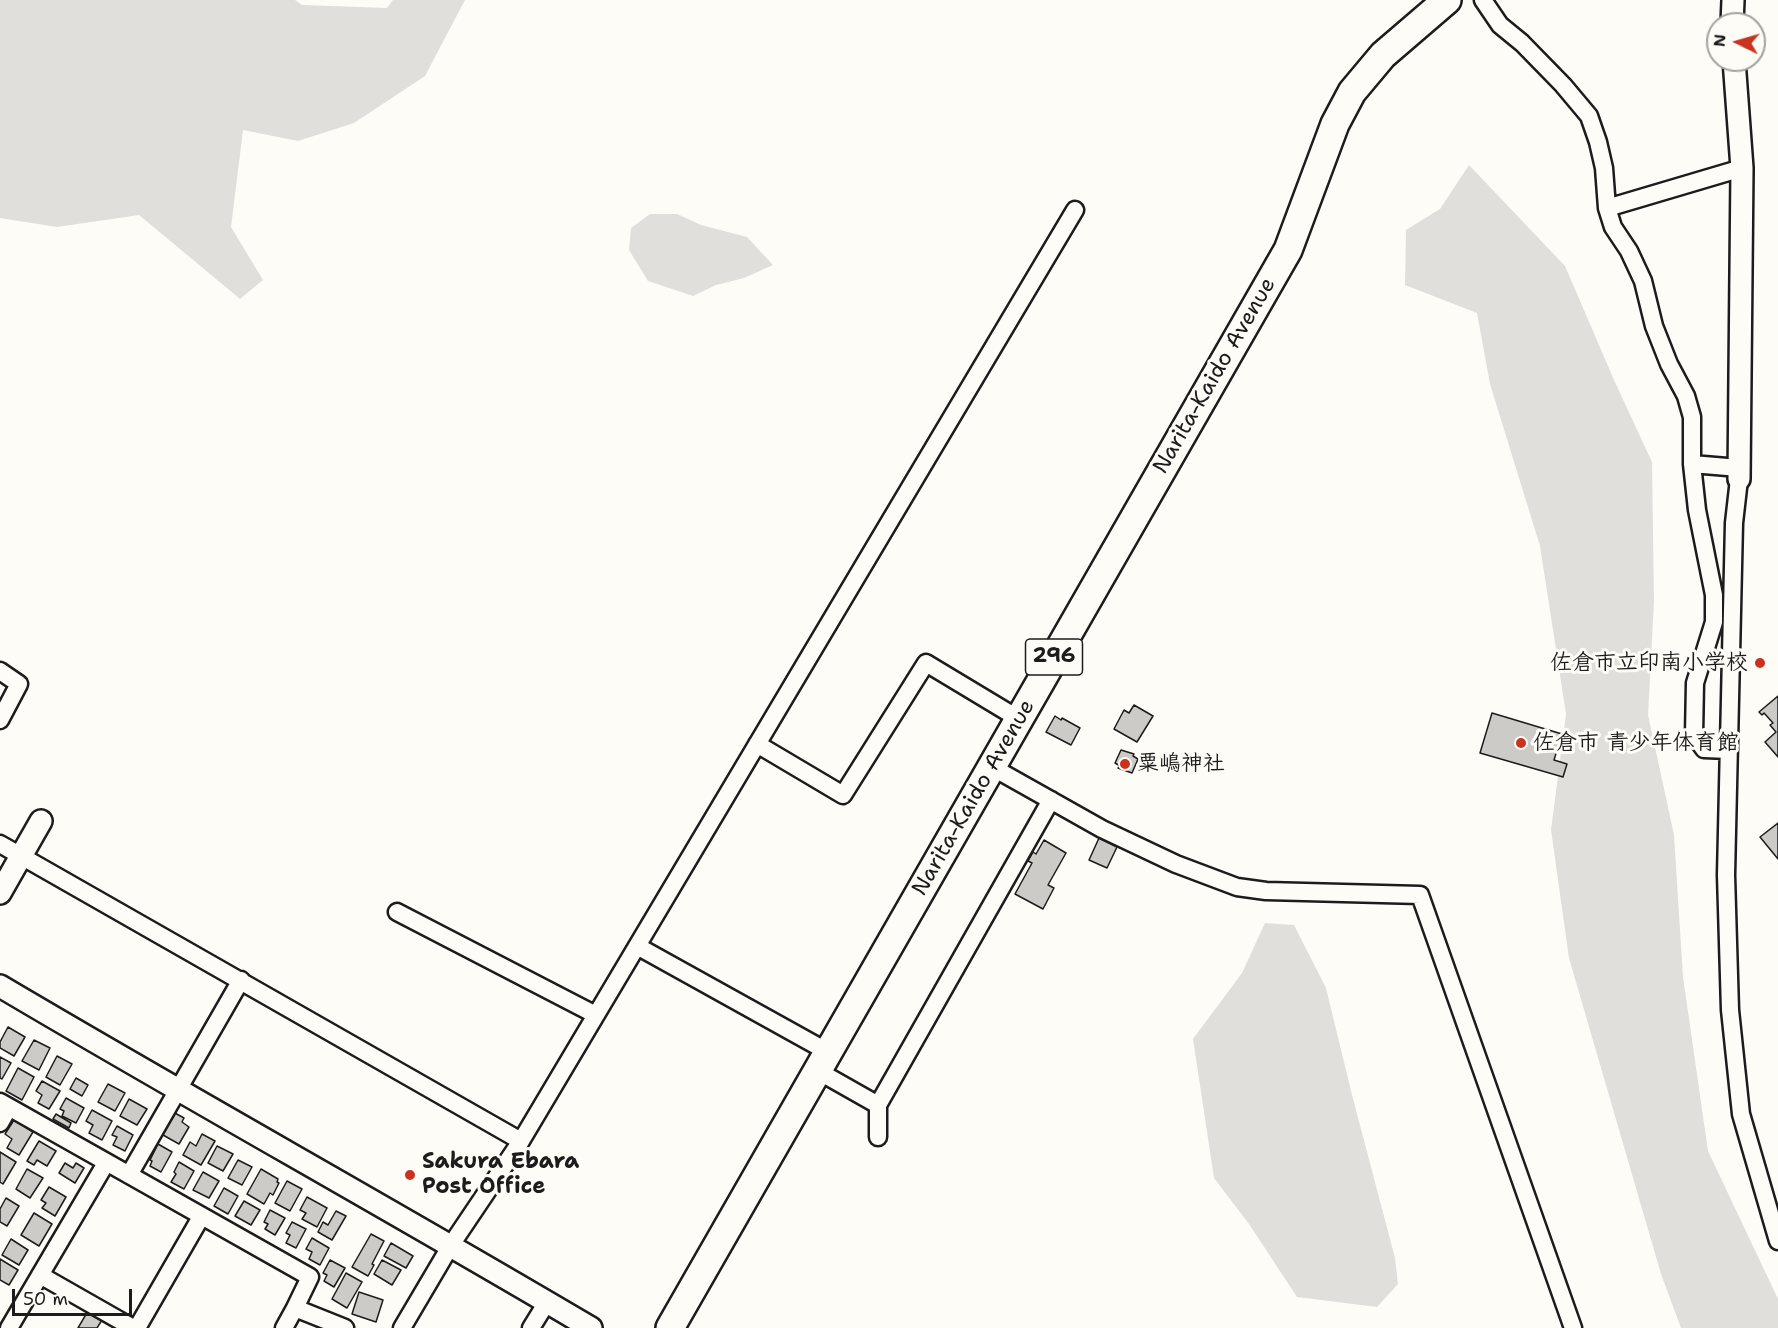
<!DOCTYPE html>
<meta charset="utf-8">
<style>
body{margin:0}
#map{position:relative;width:1778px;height:1328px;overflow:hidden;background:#fdfcf7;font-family:"Shantell Sans",sans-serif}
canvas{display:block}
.north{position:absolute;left:1706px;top:12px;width:60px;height:60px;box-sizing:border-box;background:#fdfcf7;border:2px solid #a3a29f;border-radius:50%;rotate:275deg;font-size:16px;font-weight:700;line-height:24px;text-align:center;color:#1c1c1c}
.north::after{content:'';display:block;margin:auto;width:21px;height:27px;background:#c8321e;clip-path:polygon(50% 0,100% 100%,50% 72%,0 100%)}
.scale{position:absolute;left:12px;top:1289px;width:120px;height:27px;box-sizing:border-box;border:3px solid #1c1c1c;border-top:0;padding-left:8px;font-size:18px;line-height:21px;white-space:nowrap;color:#1c1c1c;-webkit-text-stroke:4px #fdfcf7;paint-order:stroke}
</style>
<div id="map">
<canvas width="1778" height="1328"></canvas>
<div class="north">N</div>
<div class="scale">50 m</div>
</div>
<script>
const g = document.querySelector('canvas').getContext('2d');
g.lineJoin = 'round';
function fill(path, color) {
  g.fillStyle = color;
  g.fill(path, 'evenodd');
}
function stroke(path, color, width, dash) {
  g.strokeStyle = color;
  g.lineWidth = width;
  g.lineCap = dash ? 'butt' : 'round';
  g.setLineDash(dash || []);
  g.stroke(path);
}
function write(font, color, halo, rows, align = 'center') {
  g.font = font + ' "Shantell Sans","Klee One",sans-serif';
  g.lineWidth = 6;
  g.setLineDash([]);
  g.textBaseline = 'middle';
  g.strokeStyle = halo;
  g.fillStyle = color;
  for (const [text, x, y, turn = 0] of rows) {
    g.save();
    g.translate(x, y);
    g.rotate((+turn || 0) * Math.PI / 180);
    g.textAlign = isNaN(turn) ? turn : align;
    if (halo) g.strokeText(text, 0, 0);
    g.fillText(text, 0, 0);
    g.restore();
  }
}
fill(new Path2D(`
 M 0,0 L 295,0 L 302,5 L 387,8 L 393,0 L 465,0 L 425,76 L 354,123 L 298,141 L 243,130 L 231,227 L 263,280 L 240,299 L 139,215 L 57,227 L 0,218 Z
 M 1469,165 L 1565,266 L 1614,380 L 1652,462 L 1654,601 L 1648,715 L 1674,835 L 1683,977 L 1708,1151 L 1778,1299 L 1778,1328 L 1681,1328 L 1661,1274 L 1569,958 L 1551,830 L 1566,714 L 1540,546 L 1490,384 L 1477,313 L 1405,285 L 1406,230 L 1440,209 Z
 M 650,214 L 677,214 L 701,225 L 747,237 L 773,265 L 744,278 L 716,285 L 693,296 L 648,281 L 629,250 L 631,228 Z
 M 1265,923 L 1294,925 L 1326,988 L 1352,1095 L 1395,1258 L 1398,1284 L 1377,1307 L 1297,1297 L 1249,1224 L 1214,1178 L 1193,1039 L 1242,973 Z`), '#e0dfdb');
const building = new Path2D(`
 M 1778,696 L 1778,757 L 1765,742 L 1776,732 L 1770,725 L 1773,723 L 1764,713 L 1762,715 L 1759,712 Z
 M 1134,705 L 1153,716 L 1137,742 L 1114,729 L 1124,710 L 1129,713 Z
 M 1492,713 L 1562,734 L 1554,760 L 1567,764 L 1563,777 L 1480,753 Z
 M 1055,716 L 1061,720 L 1062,718 L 1080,728 L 1071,745 L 1046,732 Z
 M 1121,750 L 1134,754 L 1133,756 L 1138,759 L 1132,773 L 1118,768 L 1120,766 L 1115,763 Z
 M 1778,823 L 1778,859 L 1760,837 Z
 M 1099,838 L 1117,847 L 1107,868 L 1089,860 Z
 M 1044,840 L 1066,853 L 1048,885 L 1054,888 L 1043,909 L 1015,894 L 1032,863 L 1028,861 L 1033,852 L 1036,854 Z
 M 8,1027 L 25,1037 L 14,1056 L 0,1048 L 0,1042 Z
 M 34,1040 L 50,1048 L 39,1070 L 22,1061 Z
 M 57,1056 L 72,1064 L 60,1085 L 46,1077 Z
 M 0,1057 L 11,1063 L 2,1079 L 0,1078 Z
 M 18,1068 L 34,1077 L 22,1100 L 6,1091 Z
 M 76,1078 L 88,1085 L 82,1096 L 70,1089 Z
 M 42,1081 L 60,1091 L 49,1109 L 38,1103 L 42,1095 L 36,1091 Z
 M 108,1084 L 125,1093 L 115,1111 L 98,1102 Z
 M 66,1098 L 84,1108 L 76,1123 L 62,1116 L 64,1111 L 60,1109 Z
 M 129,1099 L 147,1109 L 137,1125 L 120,1116 Z
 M 92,1110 L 112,1121 L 102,1140 L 89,1133 L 93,1125 L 86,1121 Z
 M 173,1112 L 184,1118 L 182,1122 L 189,1127 L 179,1144 L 163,1135 Z
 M 56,1114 L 71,1123 L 69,1128 L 53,1119 Z
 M 14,1120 L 33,1132 L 19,1155 L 7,1148 L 12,1139 L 5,1134 Z
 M 117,1126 L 133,1135 L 125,1151 L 113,1145 L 117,1137 L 112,1135 Z
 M 202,1134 L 215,1141 L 201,1165 L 183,1155 L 190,1142 L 196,1146 Z
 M 39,1141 L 56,1151 L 47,1166 L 37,1160 L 34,1165 L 27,1161 Z
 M 158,1144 L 172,1152 L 161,1172 L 150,1166 L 152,1161 L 150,1160 Z
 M 217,1146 L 233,1154 L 223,1171 L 208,1163 Z
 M 0,1152 L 16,1162 L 3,1184 L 0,1182 Z
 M 238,1160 L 252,1167 L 242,1185 L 228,1178 Z
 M 179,1162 L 194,1171 L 184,1189 L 171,1182 L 176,1174 L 174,1172 Z
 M 65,1163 L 73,1168 L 76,1163 L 84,1168 L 75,1183 L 59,1173 Z
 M 27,1169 L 43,1178 L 30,1198 L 16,1189 Z
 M 261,1169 L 278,1179 L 277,1182 L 279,1183 L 273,1195 L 270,1193 L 264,1204 L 247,1194 Z
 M 203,1172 L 219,1181 L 209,1198 L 193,1190 Z
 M 287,1181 L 302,1189 L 290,1211 L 275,1203 Z
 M 49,1187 L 66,1197 L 55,1216 L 42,1208 L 46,1203 L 41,1200 Z
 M 224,1188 L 238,1196 L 228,1214 L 214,1206 Z
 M 307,1197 L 327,1208 L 317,1227 L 302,1219 L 306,1213 L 300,1210 Z
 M 6,1198 L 19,1206 L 7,1226 L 0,1222 L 0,1209 Z
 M 244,1201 L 260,1210 L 251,1225 L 235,1216 Z
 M 270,1210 L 285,1218 L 275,1235 L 265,1229 L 268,1224 L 264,1222 Z
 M 336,1211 L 346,1216 L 332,1240 L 318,1232 L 323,1222 L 328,1225 Z
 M 34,1213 L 52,1224 L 39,1246 L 21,1235 Z
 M 292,1222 L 306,1229 L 296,1248 L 286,1243 L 290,1235 L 286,1233 Z
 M 371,1234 L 384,1241 L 372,1264 L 374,1265 L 368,1276 L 352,1267 Z
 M 312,1238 L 329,1248 L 320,1265 L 309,1259 L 312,1252 L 306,1249 Z
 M 11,1239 L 28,1250 L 19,1265 L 2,1255 Z
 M 391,1243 L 413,1256 L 406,1268 L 384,1256 Z
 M 0,1259 L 18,1270 L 9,1285 L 0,1280 Z
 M 330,1260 L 345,1268 L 334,1287 L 324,1281 L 327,1275 L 323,1273 Z
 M 382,1260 L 401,1270 L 392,1285 L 374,1274 Z
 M 346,1273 L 362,1282 L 347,1308 L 332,1299 Z
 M 359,1292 L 383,1300 L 376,1322 L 352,1314 Z
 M 88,1311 L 102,1320 L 97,1328 L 78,1328 Z`);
fill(building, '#cccbc8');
stroke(building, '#1c1c1c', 1.5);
const minor = new Path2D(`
 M 1483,0 L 1500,25 L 1522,43 L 1563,85 L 1589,116 L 1598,142 L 1604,168 L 1607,208 L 1613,227 L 1629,251 L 1643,281 L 1654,326 L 1669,364 L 1686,396 L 1692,417 L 1692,464 L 1697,510 L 1714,595 L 1714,622 L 1695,683 L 1694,735 L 1704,749 L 1729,750
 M 1607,208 L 1742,168
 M 1692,464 L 1739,468
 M 1739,479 L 1734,523 L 1726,875 L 1730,1010 L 1741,1114 L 1778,1241
 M 0,671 L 19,684 L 0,720
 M 757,744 L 843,795 L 926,663 L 1019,719
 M 990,766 L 1102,829 L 1176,864 L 1237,887 L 1266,891 L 1420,895 L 1573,1328
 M 0,844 L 521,1141
 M 397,912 L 596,1015
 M 637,946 L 828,1052
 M 818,1071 L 878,1105 L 878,1137
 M 0,1102 L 310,1277 L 295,1308 L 345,1328
 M 878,1105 L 1051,800
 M 0,1123 L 9,1107
 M 129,1175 L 241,980
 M 40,1275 L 133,1328
 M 9,1328 L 106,1163
 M 137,1328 L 201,1217
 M 284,1328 L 295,1308
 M 402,1328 L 451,1245 L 521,1141 L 1075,210
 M 531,1328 L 547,1302`);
const tertiary = new Path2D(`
 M 1732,24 L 1733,0
 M 1734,60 L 1742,168 L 1739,479
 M 0,893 L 41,821
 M 0,986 C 196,1102 395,1212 591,1328`);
const trunk = new Path2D(`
 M 670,1328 L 1288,250 L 1335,124 L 1352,92 L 1383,55 L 1447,0`);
stroke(minor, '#1c1c1c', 21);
stroke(tertiary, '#1c1c1c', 26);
stroke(trunk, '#1c1c1c', 32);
stroke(minor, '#fdfcf7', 16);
stroke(tertiary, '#fdfcf7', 21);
stroke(trunk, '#fdfcf7', 27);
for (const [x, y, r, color] of [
 [1760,663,6,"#c8321e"],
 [1521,743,6,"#c8321e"],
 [1125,764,6,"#c8321e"],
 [410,1175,6,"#c8321e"]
]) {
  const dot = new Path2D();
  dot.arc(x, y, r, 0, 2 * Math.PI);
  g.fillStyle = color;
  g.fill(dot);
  stroke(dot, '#fdfcf7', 2);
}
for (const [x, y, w] of [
 [1054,657,57]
]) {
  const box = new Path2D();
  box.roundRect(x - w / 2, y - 18, w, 36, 4.5);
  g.fillStyle = '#fdfcf7';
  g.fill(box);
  stroke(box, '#1c1c1c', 1.5);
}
write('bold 21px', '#1c1c1c', null, [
 ["296",1054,657]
]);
write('22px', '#1c1c1c', '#fdfcf7', [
 ["Narita-Kaido Avenue",1215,376,-60],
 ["Narita-Kaido Avenue",974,798,-60]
]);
write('bold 22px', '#1c1c1c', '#fdfcf7', [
 ["佐倉市立印南小学校",1748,663,"right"],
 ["佐倉市 青少年体育館",1533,743],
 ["粟嶋神社",1137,764],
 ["Sakura Ebara",422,1162],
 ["Post Office",422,1187]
], 'left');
</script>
